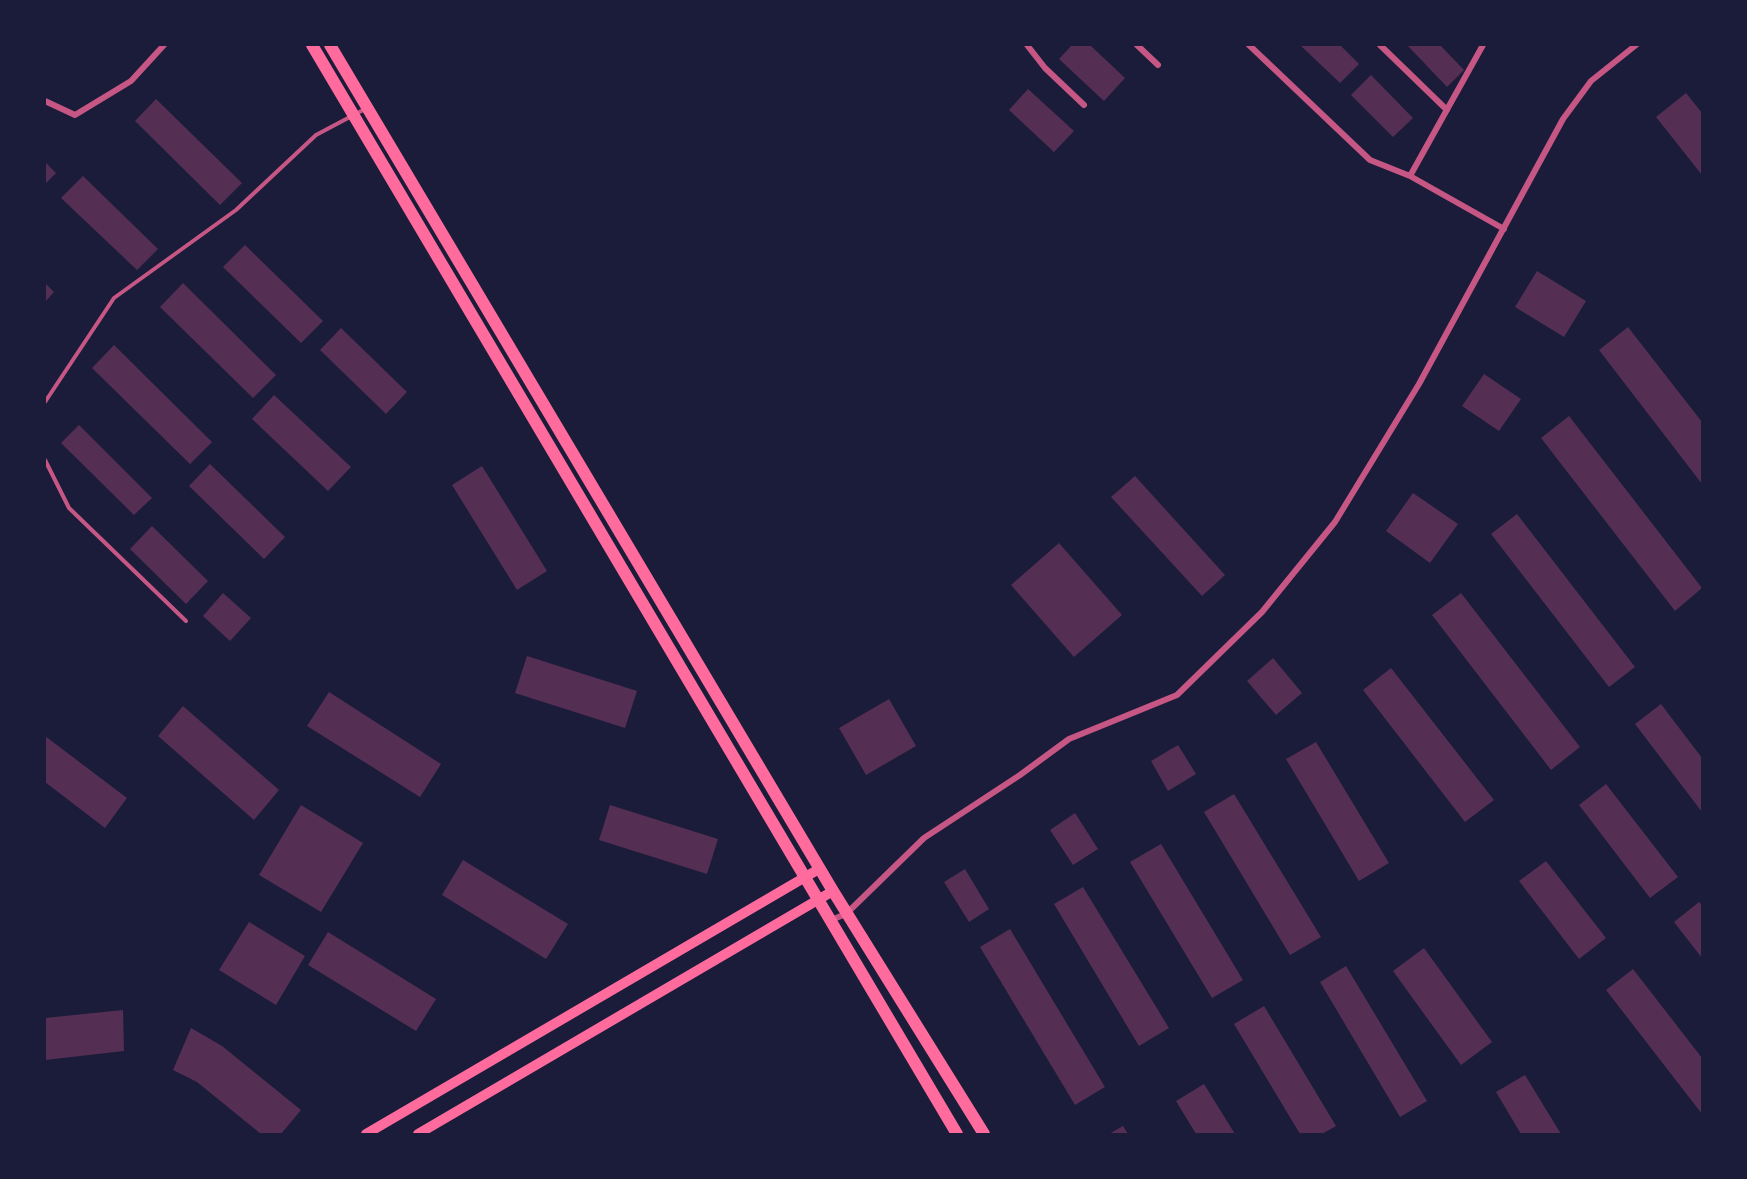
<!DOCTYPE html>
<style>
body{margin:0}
#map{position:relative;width:1747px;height:1179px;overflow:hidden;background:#1b1b3a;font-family:"Alegreya Sans",sans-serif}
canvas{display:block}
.frame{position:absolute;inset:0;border:46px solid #1b1b3a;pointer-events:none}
</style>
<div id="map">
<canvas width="1747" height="1179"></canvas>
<div class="frame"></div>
</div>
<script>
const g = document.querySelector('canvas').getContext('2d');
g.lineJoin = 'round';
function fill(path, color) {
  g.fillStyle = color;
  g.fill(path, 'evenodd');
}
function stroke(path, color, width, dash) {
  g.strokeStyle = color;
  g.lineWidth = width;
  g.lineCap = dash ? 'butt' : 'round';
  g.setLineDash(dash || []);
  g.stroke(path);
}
fill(new Path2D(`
 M 1072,45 L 1090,45 L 1125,78 L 1104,101 L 1059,59 Z
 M 1300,45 L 1340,45 L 1359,64 L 1340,83 Z
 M 1407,45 L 1440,45 L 1464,70 L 1447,87 Z
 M 1371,75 L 1413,118 L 1393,137 L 1351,95 Z
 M 1028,89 L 1074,131 L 1054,152 L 1009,110 Z
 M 1686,93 L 1702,113 L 1702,175 L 1656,117 Z
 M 156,99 L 242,183 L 220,205 L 135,121 Z
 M 45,162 L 56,173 L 45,184 Z
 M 83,176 L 158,249 L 137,270 L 61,198 Z
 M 245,245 L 323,321 L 301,343 L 223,267 Z
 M 1537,271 L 1586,301 L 1564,337 L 1515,307 Z
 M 45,283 L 54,292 L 45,302 Z
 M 183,283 L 276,375 L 253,398 L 160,307 Z
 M 1628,327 L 1702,422 L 1702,484 L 1599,350 Z
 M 341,328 L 407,392 L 386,414 L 320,350 Z
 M 114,345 L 212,442 L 190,464 L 92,368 Z
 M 1484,374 L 1521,399 L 1499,431 L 1462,406 Z
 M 274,395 L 351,467 L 328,491 L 252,419 Z
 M 1569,416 L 1702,588 L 1675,611 L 1541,438 Z
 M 79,425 L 152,498 L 134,515 L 61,443 Z
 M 210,464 L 285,537 L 264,559 L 189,486 Z
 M 482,466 L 547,571 L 517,590 L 452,485 Z
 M 1135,476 L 1225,575 L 1202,596 L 1111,497 Z
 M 1413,493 L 1458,524 L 1430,563 L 1386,531 Z
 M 1517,514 L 1635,667 L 1609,687 L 1491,534 Z
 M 152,526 L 208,581 L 186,604 L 130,549 Z
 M 1059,543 L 1122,615 L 1074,657 L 1011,585 Z
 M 223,593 L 251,618 L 230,641 L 203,616 Z
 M 1461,593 L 1580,747 L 1551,770 L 1432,615 Z
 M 527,656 L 637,691 L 625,728 L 515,693 Z
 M 1273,658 L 1302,693 L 1276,715 L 1247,681 Z
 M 1391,668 L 1494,800 L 1465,822 L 1363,690 Z
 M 329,692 L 441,764 L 420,797 L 307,726 Z
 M 889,699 L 916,746 L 866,775 L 839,728 Z
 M 1661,704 L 1702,758 L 1702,812 L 1635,724 Z
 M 183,706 L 279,790 L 254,820 L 158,736 Z
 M 45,736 L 127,798 L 105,828 L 45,782 Z
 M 1316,742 L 1389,863 L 1359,881 L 1286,759 Z
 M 1178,745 L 1196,774 L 1168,791 L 1151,761 Z
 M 1606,784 L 1678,877 L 1650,898 L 1579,805 Z
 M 1234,794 L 1321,937 L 1290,955 L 1204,812 Z
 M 301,805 L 363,843 L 321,912 L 259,875 Z
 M 610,805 L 718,839 L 707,874 L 599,840 Z
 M 1075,813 L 1098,849 L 1073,865 L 1050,830 Z
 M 1161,844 L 1243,980 L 1212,998 L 1130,862 Z
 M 463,860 L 568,924 L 546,959 L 442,895 Z
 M 1546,861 L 1606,938 L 1579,959 L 1519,881 Z
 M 965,869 L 989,909 L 969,922 L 944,882 Z
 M 1083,887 L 1169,1028 L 1139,1046 L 1054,904 Z
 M 1699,902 L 1702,905 L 1702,958 L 1674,922 Z
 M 249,922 L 305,956 L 276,1005 L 219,970 Z
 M 1010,929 L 1105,1087 L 1075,1105 L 980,947 Z
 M 328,932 L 436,999 L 416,1031 L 308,965 Z
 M 1424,948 L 1492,1042 L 1461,1065 L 1393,971 Z
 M 1346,966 L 1427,1101 L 1400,1117 L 1320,982 Z
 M 1633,969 L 1702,1058 L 1702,1114 L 1606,990 Z
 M 1264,1006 L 1336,1126 L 1322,1134 L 1300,1134 L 1234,1024 Z
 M 123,1010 L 124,1051 L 45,1060 L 45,1018 Z
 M 191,1028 L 222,1046 L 301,1110 L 281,1134 L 261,1134 L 197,1082 L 173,1070 Z
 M 1525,1075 L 1561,1134 L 1521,1134 L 1496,1092 Z
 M 1204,1084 L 1235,1134 L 1196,1134 L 1176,1101 Z
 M 1123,1126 L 1128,1134 L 1109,1134 Z`), '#542f53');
stroke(new Path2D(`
 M 45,402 L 114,298 L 236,210 L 316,135 L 365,109
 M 45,460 L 69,508 L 186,621`), '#c65784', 4);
stroke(new Path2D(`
 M 1027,45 L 1045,68 L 1084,105
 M 1137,45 L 1158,65
 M 1249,45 L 1370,160 L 1410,176 L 1504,229
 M 1380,45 L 1447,110
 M 45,101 L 75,115 L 131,81 L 164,45
 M 1410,176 L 1483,45
 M 831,920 L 846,914 L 924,838 L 1020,775 L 1069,739 L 1177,695 L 1262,612 L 1335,522 L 1419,384 L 1563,119 L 1591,81 L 1636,45`), '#c65784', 6);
stroke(new Path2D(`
 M 366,1134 L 819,869
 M 418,1134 L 833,891`), '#ff6b9d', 10);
stroke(new Path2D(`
 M 312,45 L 957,1134
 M 330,45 L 833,891 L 984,1134`), '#ff6b9d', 12);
</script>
